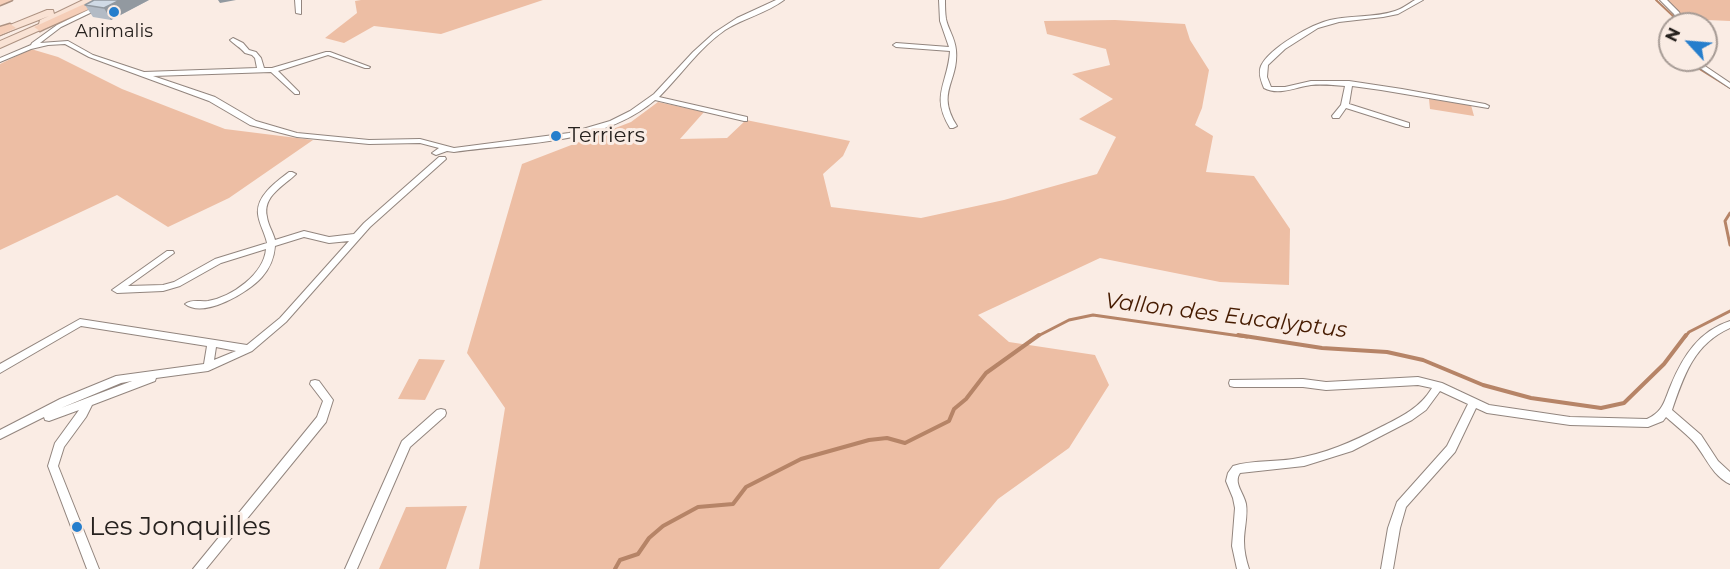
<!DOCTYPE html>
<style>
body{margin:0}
#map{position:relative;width:1730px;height:569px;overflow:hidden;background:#faece4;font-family:Montserrat,sans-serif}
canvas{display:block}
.north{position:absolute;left:1658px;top:12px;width:60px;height:60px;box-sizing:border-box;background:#faece4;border:2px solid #a69b95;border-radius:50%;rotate:296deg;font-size:16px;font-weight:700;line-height:24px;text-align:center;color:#27221f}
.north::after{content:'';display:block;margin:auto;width:21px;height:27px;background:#267ecc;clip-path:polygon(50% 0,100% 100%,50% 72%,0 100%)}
</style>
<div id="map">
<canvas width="1730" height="569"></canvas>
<div class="north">N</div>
</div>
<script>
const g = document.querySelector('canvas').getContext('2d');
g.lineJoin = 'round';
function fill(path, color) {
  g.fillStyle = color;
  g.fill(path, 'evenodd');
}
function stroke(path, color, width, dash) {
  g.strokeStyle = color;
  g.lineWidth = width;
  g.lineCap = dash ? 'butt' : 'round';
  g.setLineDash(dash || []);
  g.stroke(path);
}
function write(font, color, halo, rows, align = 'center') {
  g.font = font + ' Montserrat,sans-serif';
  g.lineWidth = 6;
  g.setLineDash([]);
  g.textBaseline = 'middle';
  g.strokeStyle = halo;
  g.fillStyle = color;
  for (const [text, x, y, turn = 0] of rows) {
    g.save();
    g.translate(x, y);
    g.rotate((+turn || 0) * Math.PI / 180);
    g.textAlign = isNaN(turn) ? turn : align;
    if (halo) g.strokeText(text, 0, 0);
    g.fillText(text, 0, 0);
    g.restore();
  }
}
fill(new Path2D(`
 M 361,0 L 543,0 L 441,34 L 374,26 L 344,43 L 325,38 L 357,13 L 355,1 Z
 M 1662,0 L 1730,0 L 1730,21 L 1684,19 Z
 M 1115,20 L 1185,24 L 1190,40 L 1209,70 L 1202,108 L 1195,125 L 1213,136 L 1206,172 L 1254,176 L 1290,229 L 1289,285 L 1220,282 L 1100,258 L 978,315 L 1009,342 L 1095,355 L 1109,385 L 1069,448 L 998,499 L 939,569 L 479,569 L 505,408 L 467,353 L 522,164 L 631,122 L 658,102 L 704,112 L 680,139 L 727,138 L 746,120 L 850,141 L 843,156 L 823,174 L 831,207 L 921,218 L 1004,200 L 1097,174 L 1116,137 L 1079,119 L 1113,99 L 1072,74 L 1110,65 L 1106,49 L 1047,34 L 1044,21 Z
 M 31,49 L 58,57 L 122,89 L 225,129 L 313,140 L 229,198 L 168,227 L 117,195 L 0,250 L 0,64 Z
 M 1429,99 L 1471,105 L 1474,116 L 1430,109 Z
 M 419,359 L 445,360 L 425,400 L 398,399 Z
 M 467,506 L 446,569 L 379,569 L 406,507 Z`), '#edbea4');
stroke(new Path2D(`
 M 1656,0 L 1673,16 L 1674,21 L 1670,24
 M 1670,24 L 1662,33 L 1670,45
 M 1685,60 L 1730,88`), '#b68467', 2);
stroke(new Path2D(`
 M 1730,213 L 1725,221 L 1730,245
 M 1036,337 L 1069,320 L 1093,315 L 1247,337
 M 1685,337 L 1689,332 L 1730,311`), '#b68467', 3);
stroke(new Path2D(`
 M 1238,335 L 1322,348 L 1387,352 L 1423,360 L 1483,385 L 1531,398 L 1601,408 L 1624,403 L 1664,364 L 1686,335
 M 615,569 L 620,560 L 638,554 L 649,538 L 663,526 L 698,507 L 733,504 L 746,487 L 801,459 L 869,440 L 887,438 L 905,443 L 949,421 L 954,409 L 966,399 L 986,373 L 1039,335`), '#b68467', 4);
const street = new Path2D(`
 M 109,0 L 117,0 L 61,27 L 40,43 L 68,41 L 93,55 L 144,72 L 257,68 L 255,58 L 252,55 L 245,53 C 240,47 235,45 230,40 L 233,38 L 243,43 L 249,50 L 256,52 L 261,58 L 264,68 L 272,68 L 326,52 L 330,52 L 370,67 L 369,68 L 365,68 L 328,55 L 278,71 L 299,92 L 299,94 L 295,94 L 271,72 L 153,76 L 215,97 L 256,121 L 297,133 L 369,140 L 420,139 L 454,148 L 569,133 L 610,121 L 630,111 L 654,94 L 693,52 L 714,33 L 737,18 L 776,0 L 784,0 C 767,13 744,18 725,30 C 699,48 681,75 659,97 L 747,117 L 747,121 L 744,121 L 655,100 C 601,146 521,142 454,152 L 447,151 L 436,155 L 432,153 L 439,148 L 420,143 L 369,144 L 297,137 L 250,125 L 209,101 L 89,57 L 65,44 L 48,45 L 31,49 L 0,62 L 0,58 L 31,45 L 32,43 L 57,25 Z
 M 295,0 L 301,0 L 301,14 L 296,13 Z
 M 939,0 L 945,0 C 945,6 945,13 946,19 C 948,29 955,38 956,50 C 959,82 935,92 957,126 L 953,128 L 950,128 C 930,95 948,84 950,51 L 896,47 L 893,45 L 896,43 L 949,47 L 940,21 Z
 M 1415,0 L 1423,0 L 1398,14 L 1383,17 L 1339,22 L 1318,28 L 1285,49 L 1268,65 L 1267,77 L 1271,87 L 1285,87 L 1311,81 L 1349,81 L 1402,89 L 1485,104 L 1489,106 L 1488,108 L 1381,90 L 1352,86 L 1349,104 L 1409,123 L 1409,127 L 1406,127 L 1346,108 L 1339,118 L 1333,118 L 1332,116 L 1341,105 L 1345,86 C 1334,85 1322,84 1311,85 C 1296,87 1279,96 1264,88 C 1261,81 1258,73 1261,66 C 1269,48 1312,24 1330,20 C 1351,15 1374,18 1395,11 C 1402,9 1408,4 1415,0 Z
 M 1660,0 L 1667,0 L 1679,12 L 1683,20 L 1680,24 L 1673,24 L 1677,20 L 1674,14 Z
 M 1670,28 L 1670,41 L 1665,37 L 1667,30 Z
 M 1688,60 L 1696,60 L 1730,83 L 1730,88 Z
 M 439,157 L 445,157 L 446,159 L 370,227 L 286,322 L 252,351 L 208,371 L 156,378 L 155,381 L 92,405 L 86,417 L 64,447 L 58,466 L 99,569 L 87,569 L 48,466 L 55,443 L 79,410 L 49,421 L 45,420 L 44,417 L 0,439 L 0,430 L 60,399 L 116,376 L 204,364 L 207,346 L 81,326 L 0,373 L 0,364 L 80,319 L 247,345 L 280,318 L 349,241 L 329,243 L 304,237 L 275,246 C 274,258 270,268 262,277 C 249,292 204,319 185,304 C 192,299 200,302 208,301 C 232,297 264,274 266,249 L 221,263 L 180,286 L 163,291 L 117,293 L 112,290 L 167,251 L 173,251 L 174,253 L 128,286 L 163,285 L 174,282 L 215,259 L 267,243 C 265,233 259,224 258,214 C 256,196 276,182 289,172 L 292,172 L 296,174 C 284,186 262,196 267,217 C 268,225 273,232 275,240 L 304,231 L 329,237 L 354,234 L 364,223 ZM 216,347 L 236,351 L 214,360 ZM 132,381 L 61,408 L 121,383 Z
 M 1730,321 L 1730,328 C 1694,344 1684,375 1672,410 L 1701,435 L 1718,461 L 1730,472 L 1730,484 C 1711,475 1705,454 1692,440 C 1684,432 1675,425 1666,417 L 1663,421 L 1648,427 L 1570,425 L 1487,413 L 1476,408 L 1455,452 L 1406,507 L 1400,528 L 1393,569 L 1381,569 L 1388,528 L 1397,502 L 1447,446 L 1468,404 L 1440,391 L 1426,410 L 1412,420 L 1352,451 L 1304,466 L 1240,473 C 1233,483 1244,493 1246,504 C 1248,516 1244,529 1244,541 C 1244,551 1246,560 1249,569 L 1237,569 L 1232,546 L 1235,508 L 1233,498 L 1226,481 L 1228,473 L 1233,466 C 1252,460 1274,462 1293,459 C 1325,454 1352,442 1381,427 C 1401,417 1420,408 1432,388 L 1418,385 L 1326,390 L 1303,387 L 1234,387 L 1230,386 L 1229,383 L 1230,380 L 1303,379 L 1326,382 L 1418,377 L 1442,383 L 1489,405 L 1570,417 L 1647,419 C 1664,411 1664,401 1671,385 C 1683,356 1699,331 1730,321 Z
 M 315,380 L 319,381 L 333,400 L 326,422 L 206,569 L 193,569 L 317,417 L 323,401 L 310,384 L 311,381 Z
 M 441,409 L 445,410 L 446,413 L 445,416 L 410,447 L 357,569 L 345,569 L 402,441 L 437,410 Z`);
const primary = new Path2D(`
 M 83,0 L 96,0 L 57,19 L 56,23 L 0,48 L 0,41 L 39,24 L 40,20 L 49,16 L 0,35 L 0,29 L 47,10 L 53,10 L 54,14 Z`);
const highway = new Path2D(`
 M 0,0 L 12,0 L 0,5 Z
 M 93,0 L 109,0 L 44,29 L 40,31 L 34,27 Z
 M 10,24 L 16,28 L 0,35 L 0,27 Z`);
stroke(street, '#92857e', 2);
stroke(primary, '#ad9282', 2);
stroke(highway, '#ad9282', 3);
fill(street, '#fff');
fill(primary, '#f9e2d4');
fill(highway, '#f5ceb8');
fill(new Path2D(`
 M 149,0 L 111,20 L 93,17 L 85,5 Z`), '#b3bbc5');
fill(new Path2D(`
 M 120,0 L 149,0 L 111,20 L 104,8 Z
 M 218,0 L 236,0 L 220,3 Z`), '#9299a0');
const building = new Path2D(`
 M 94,0 L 120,0 L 104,8 L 85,5 Z`);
fill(building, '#d0dae5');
stroke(building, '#9299a0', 1.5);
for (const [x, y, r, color] of [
 [114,12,6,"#267ecc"],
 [556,136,6,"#267ecc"],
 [77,527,6,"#267ecc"]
]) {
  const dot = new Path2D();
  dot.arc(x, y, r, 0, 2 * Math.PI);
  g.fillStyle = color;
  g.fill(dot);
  stroke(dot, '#faece4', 2);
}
write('18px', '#27221f', '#faece4', [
 ["Animalis",114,32]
]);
write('21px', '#27221f', '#faece4', [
 ["Terriers",568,136]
], 'left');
write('italic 22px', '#461b00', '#faece4', [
 ["Vallon des Eucalyptus",1226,316,7]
]);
write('26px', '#27221f', '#faece4', [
 ["Les Jonquilles",89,527]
], 'left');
</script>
